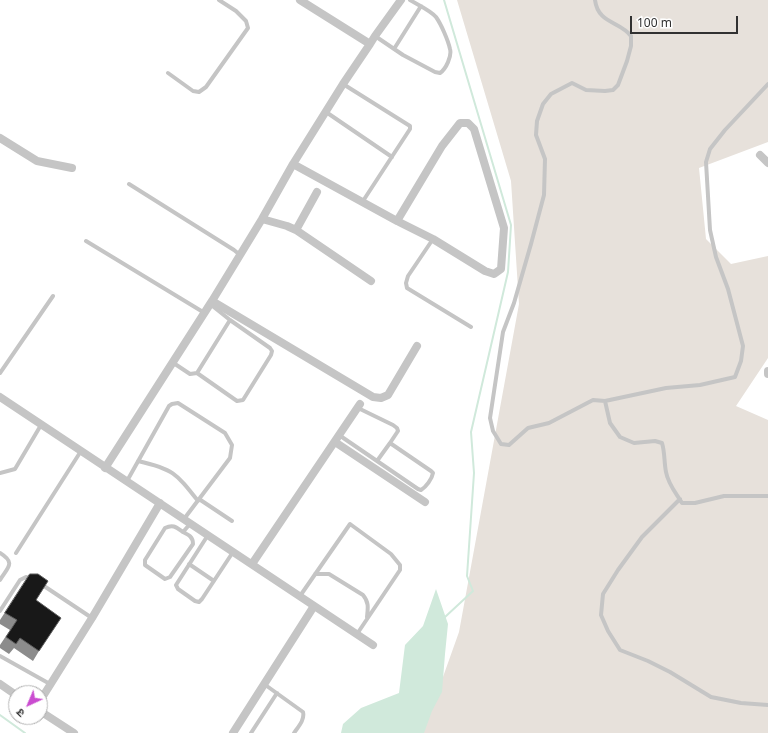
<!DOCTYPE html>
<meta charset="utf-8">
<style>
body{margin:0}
#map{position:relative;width:768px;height:733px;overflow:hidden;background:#fff;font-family:"Noto Sans","Noto Sans Devanagari",sans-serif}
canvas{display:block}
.north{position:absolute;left:8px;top:685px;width:40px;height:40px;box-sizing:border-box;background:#fff;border:1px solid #adadad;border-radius:50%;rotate:224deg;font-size:11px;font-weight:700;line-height:16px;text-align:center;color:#313131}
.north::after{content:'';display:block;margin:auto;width:14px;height:18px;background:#ca4cd0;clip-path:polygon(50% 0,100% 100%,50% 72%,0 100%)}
.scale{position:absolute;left:630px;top:16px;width:108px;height:18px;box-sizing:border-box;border:2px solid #313131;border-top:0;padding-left:5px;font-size:12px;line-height:14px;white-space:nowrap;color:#313131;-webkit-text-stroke:3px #fff;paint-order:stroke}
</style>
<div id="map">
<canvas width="768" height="733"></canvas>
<div class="north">उ</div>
<div class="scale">100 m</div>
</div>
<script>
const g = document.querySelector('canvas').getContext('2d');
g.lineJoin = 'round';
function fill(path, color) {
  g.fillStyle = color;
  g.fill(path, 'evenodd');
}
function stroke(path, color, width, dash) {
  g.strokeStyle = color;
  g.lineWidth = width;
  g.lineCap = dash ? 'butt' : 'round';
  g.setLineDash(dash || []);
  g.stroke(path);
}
fill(new Path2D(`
 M 457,0 L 768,0 L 768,142 L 699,168 L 706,239 L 731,264 L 768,256 L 768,358 L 736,406 L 768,420 L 768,733 L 423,733 L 459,632 L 519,304 L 511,181 Z`), '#e7e1db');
fill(new Path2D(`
 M 436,589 L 448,624 L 445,654 L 442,692 L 432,711 L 424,733 L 341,733 L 343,724 L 361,708 L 399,693 L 405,645 L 423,626 Z`), '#d0e9db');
stroke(new Path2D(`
 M 444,0 L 511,225 L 508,272 L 471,432 L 474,473 L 467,576 L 473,591 L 445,617
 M 0,715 L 25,733`), '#d0e9db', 2);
stroke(new Path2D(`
 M 595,0 C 598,24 620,21 631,36 L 631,46 L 627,61 L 618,85 L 613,90 L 605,91 L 586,90 L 572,83 L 551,94 L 543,104 L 537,121 L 536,135 L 545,159 L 544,195 L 531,244 L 514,303 L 503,332 L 490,418 L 493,431 L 501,444 L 509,445 L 528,428 L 549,423 L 593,400 L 605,401 L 666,388 L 700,385 L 735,377 L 741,361 L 743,346 L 728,289 L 716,257 L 710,230 L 706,162 L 710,149 L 725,130 L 768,84
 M 375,36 L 403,55 L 435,72 L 440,73 C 446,69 452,56 450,49 C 448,40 441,24 436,17 C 430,10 418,5 410,0
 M 394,49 L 421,6
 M 168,73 L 193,91 L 199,92 L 206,87 L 248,28 L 246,21 L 236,11 L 219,0
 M 343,84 L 410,126 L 410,129 L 363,201
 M 326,112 L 392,157
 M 129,184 L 234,250 L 240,255
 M 433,239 L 408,276 L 406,283 L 407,288 L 471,327
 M 86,241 L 203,312
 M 172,362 L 190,374 L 197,373 L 237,401 L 243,400 L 271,355 L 272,351 L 270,348 L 230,320
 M 0,373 L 53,296
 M 197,373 L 230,320 L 210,304
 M 605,401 L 610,423 L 620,437 L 634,443 L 655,441 L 662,443 C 665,453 664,462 666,472 C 668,484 676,493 682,503 L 695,503 L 724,496 L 768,496
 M 339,435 L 418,489 L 421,490 C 426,487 432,479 433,473 L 431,471 L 390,443 L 398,431 L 397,428 L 393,425 L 358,408
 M 138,461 C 173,469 176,473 198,501
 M 377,461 L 390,443
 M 0,473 L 15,469 L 41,425
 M 127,481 L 169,406 L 172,404 L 178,403 L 225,433 L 232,445 L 230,458 L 184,519
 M 199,499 L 232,521
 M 680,499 L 642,537 L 618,570 L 603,594 L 601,615 L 608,631 L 620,650 L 648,661 L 670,672 L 711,697 L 741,703 L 768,705
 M 183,532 C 189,535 193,537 193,544 L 170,577 L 165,579 L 145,565 L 145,560 L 165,528 C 173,524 176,527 183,532 L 190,524
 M 208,535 L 176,585 L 178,589 L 195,601 L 199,602 L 202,599 L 233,552
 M 0,553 C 16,563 8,567 0,580
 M 16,553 L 81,451
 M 189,564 L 214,581
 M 315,574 L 329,574 L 363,595 C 369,602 368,608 367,617
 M 41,584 L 92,618
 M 300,596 L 350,524 L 391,554 L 400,565 L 400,570 L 357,634
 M 0,611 L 20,580 L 26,577 L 33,579
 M 0,656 L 50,684
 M 264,684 L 303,712 C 305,720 298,727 294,733
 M 251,733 L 277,693`), '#c5c5c5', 4);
stroke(new Path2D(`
 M 370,44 L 375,36 L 401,0
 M 0,138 L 37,161 L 72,168
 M 760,155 L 768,163
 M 293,164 L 397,221 L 433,239 L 485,271 L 494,274 L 501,269 L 504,228 L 474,129 L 468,123 L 460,123 L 442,146 L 397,221
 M 262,219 L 287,226 L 296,230 L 371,281
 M 296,230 L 317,192
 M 212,301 L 373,397 L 381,398 L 388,395 L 417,346
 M 768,371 L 768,374
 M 0,397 L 373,645
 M 335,442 L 425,502
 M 105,468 L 212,301 L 262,219 L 293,164 L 343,84 L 370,44 L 300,0
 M 252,564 L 360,404
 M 0,684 L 16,695
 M 40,701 L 92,618 L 160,503
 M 40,711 L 74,733
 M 233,733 L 314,606`), '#c5c5c5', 8);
fill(new Path2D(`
 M 30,574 L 36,600 L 39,651 L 33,661 L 14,648 L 9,654 L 0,648 L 0,645 L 10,630 L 0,624 L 0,620 Z`), '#8c8c8c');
const building = new Path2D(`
 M 30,574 L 38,574 L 48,581 L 36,600 L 61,618 L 39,651 L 20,638 L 16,644 L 6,637 L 17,620 L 5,613 Z`);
fill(building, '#181818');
stroke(building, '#5d5d5d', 1);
</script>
